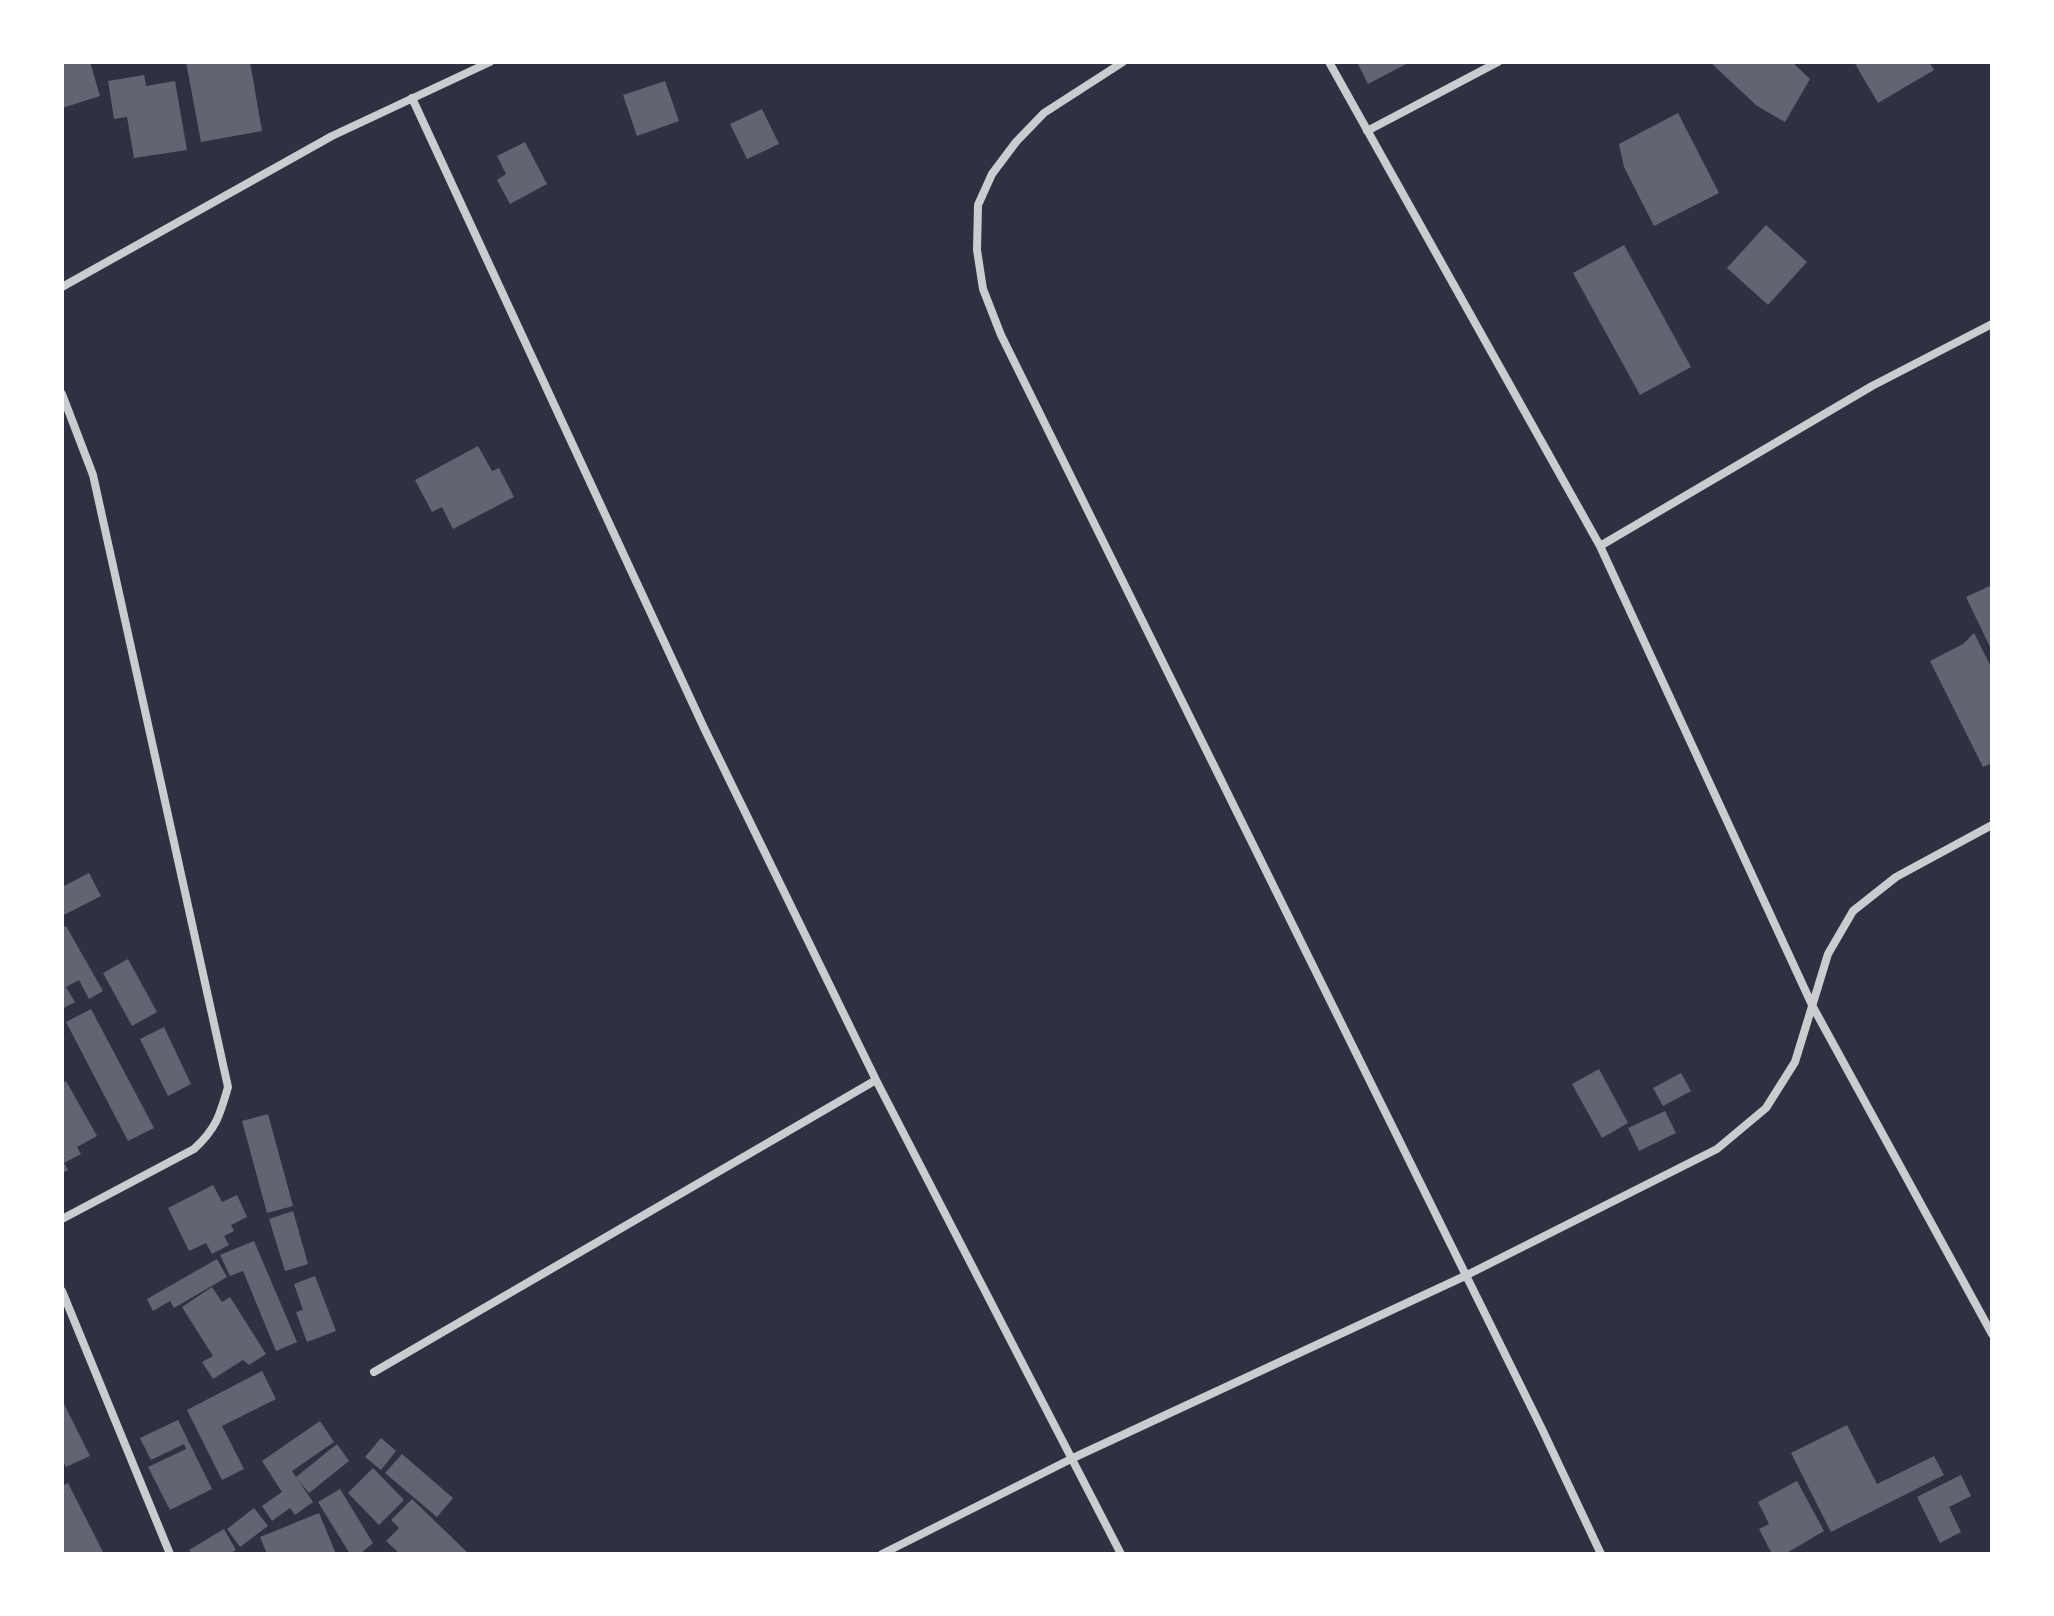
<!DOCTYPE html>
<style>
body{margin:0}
#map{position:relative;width:2054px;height:1616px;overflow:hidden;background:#2d3142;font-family:"Noto Sans",sans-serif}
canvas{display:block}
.frame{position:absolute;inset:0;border:64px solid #fff;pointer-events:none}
</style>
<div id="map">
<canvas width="2054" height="1616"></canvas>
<div class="frame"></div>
</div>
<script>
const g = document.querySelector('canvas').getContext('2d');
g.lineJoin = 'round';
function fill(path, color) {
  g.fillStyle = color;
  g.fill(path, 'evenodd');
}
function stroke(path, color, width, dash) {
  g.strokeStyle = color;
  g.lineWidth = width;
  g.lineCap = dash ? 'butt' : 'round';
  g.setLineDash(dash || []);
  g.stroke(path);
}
fill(new Path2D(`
 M 62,62 L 90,62 L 100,96 L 62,108 Z
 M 186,62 L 250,62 L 262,131 L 201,142 Z
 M 1357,62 L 1410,62 L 1368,84 Z
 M 1710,62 L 1792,62 L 1810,79 L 1785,122 L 1757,106 Z
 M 1854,62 L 1929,62 L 1934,70 L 1878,103 Z
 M 144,75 L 146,86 L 175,81 L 187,150 L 134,158 L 127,117 L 114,119 L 108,81 Z
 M 665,81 L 679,121 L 637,136 L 623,95 Z
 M 762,109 L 779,144 L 747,159 L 730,124 Z
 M 1678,113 L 1719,193 L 1654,226 L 1624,167 L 1619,144 Z
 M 525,142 L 547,184 L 510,204 L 497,180 L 506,174 L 497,156 Z
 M 1766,225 L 1807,262 L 1768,305 L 1727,268 Z
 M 1624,245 L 1691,367 L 1640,395 L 1573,273 Z
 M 478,446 L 492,471 L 499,468 L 514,497 L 453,529 L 442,507 L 432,512 L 415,480 Z
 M 1992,585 L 1992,651 L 1966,597 Z
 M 1974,633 L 1992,669 L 1992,763 L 1983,767 L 1930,661 L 1963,644 Z
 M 89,873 L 101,896 L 62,916 L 62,887 Z
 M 66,926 L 103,991 L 89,999 L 79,980 L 66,987 L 75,1002 L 62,1009 L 62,928 Z
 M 128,959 L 157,1012 L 132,1026 L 103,973 Z
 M 91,1009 L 154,1128 L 128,1141 L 66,1022 Z
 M 164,1027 L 191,1084 L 168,1096 L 140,1039 Z
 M 1599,1069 L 1628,1123 L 1602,1138 L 1572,1084 Z
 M 1681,1073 L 1691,1091 L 1663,1106 L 1653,1088 Z
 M 66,1081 L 97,1136 L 77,1147 L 81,1154 L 64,1163 L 68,1170 L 62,1173 L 62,1084 Z
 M 1665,1111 L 1676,1133 L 1639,1151 L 1628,1128 Z
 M 268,1114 L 293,1206 L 267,1213 L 242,1121 Z
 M 213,1185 L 222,1202 L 237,1195 L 247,1217 L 231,1225 L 234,1231 L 224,1236 L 229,1245 L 212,1254 L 206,1243 L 189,1251 L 168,1208 Z
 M 293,1211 L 308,1264 L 285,1271 L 269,1219 Z
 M 254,1241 L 297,1342 L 276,1351 L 243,1271 L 230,1276 L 220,1255 Z
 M 217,1259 L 227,1277 L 174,1308 L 170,1301 L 153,1311 L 147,1299 Z
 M 315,1276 L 336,1331 L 307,1342 L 296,1312 L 303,1310 L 294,1284 Z
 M 212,1287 L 222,1302 L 230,1297 L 266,1354 L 249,1365 L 243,1360 L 213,1379 L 202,1362 L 213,1356 L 182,1307 Z
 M 262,1371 L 276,1399 L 222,1426 L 244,1469 L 222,1480 L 187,1410 Z
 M 62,1400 L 90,1456 L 66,1467 L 62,1460 Z
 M 178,1420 L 212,1489 L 170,1510 L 148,1467 L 186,1449 L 184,1444 L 151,1460 L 140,1438 Z
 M 320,1421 L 334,1442 L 292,1471 L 296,1477 L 337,1444 L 349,1461 L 309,1493 L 298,1480 L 313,1502 L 295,1515 L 290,1508 L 272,1521 L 262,1506 L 282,1492 L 262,1461 Z
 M 1847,1425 L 1877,1484 L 1934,1456 L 1944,1475 L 1831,1532 L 1791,1453 Z
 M 381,1438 L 396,1451 L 381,1470 L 365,1457 Z
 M 402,1454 L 453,1498 L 437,1517 L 385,1473 Z
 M 373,1468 L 404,1500 L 379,1525 L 348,1493 Z
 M 1961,1475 L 1971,1496 L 1949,1507 L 1961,1532 L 1940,1543 L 1917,1497 Z
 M 1797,1481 L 1824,1531 L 1785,1554 L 1772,1554 L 1759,1529 L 1769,1524 L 1758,1502 Z
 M 68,1483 L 104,1554 L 62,1554 L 62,1486 Z
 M 340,1489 L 373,1543 L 360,1554 L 350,1554 L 318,1502 Z
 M 412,1499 L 469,1554 L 400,1554 L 386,1541 L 399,1528 L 391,1520 Z
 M 254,1508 L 268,1526 L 240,1547 L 227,1529 Z
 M 319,1513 L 336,1554 L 267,1554 L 260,1537 Z
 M 224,1529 L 236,1550 L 229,1554 L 192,1554 L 189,1550 Z`), '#626471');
stroke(new Path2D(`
 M 1123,62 L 1044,113 L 1016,142 L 992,174 L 978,205 L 977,250 L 983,289 L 1001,335 L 1542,1429 L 1601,1554
 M 1329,62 L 1600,546 L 1813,1007 L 1992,1334
 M 412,98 L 705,730 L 876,1080 L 1121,1554
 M 1367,131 L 1498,62
 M 62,287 L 332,136 L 490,62
 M 62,394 L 93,475 L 228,1087 C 220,1115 216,1129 194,1149 L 62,1219
 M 1600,546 L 1872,386 L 1992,324
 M 62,1291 L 170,1554
 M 374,1372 L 876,1080
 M 882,1554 L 1073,1458 L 1465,1276 L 1717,1149 L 1766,1108 L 1795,1062 L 1828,954 L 1853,911 L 1896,877 L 1992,825`), '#caccd0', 8);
</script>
